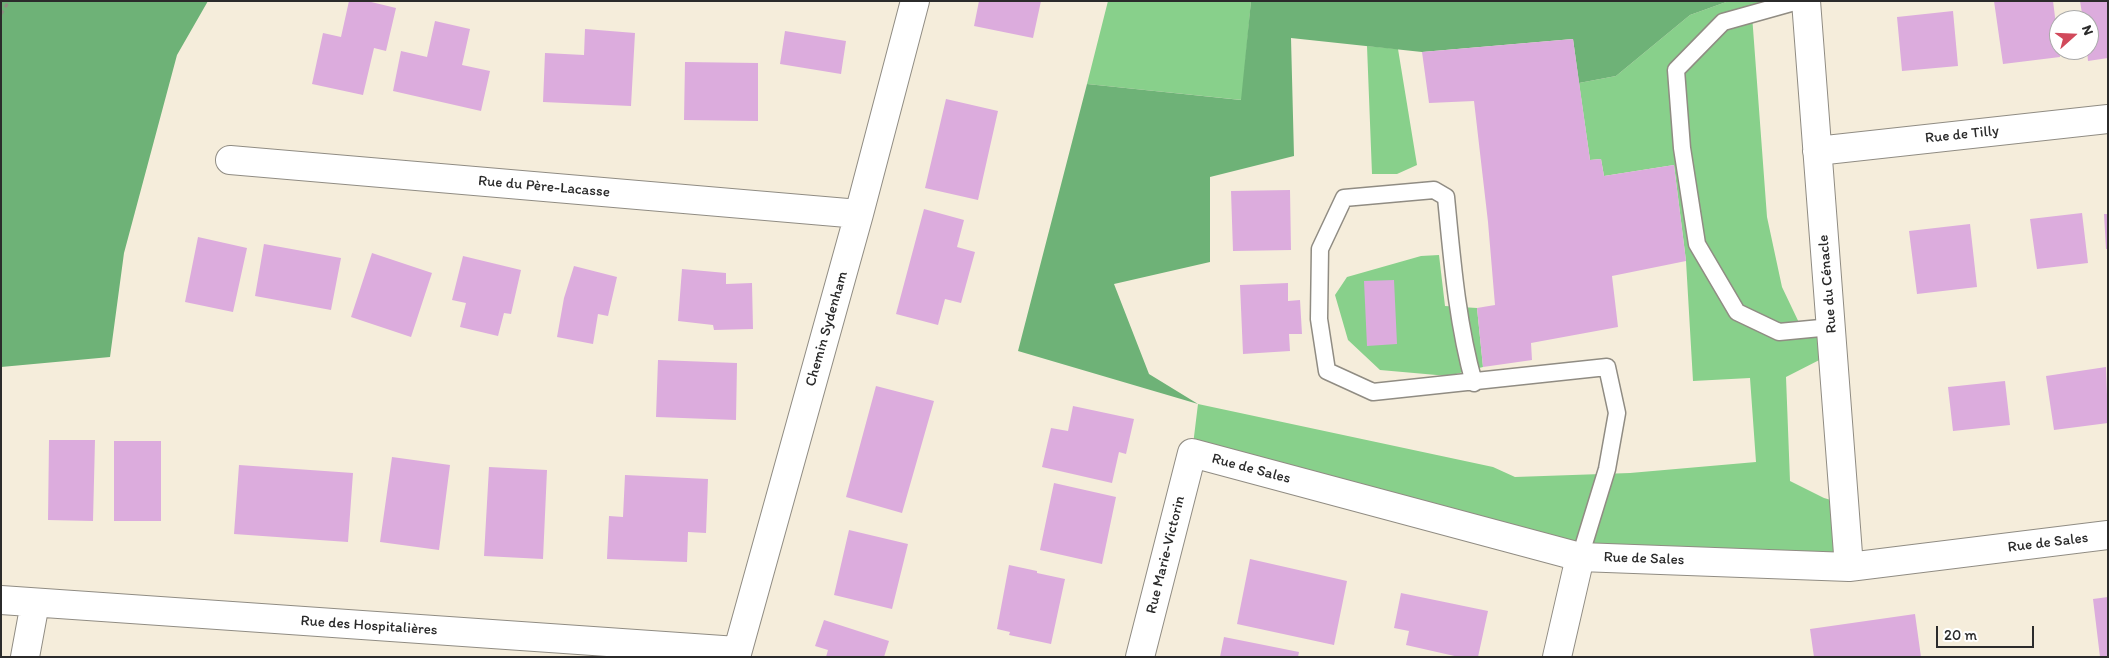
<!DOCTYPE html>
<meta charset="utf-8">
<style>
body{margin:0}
#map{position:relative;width:2109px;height:658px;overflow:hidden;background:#f5eddb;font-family:Itim,sans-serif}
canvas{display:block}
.frame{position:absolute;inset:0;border:2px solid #2b2b2b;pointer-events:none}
.north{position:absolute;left:2049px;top:10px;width:50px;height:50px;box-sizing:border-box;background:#fff;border:1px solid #aaa;border-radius:50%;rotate:70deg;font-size:14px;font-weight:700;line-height:20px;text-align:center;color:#2b2b2b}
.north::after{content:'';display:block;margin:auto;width:18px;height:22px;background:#d1495b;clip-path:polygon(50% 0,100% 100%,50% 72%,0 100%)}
.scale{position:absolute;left:1936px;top:626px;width:98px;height:22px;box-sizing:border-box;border:2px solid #2b2b2b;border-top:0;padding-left:6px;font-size:15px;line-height:18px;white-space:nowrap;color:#2b2b2b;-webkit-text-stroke:4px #fff;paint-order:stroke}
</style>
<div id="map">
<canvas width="2109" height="658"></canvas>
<div class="frame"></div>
<div class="north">N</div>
<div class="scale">20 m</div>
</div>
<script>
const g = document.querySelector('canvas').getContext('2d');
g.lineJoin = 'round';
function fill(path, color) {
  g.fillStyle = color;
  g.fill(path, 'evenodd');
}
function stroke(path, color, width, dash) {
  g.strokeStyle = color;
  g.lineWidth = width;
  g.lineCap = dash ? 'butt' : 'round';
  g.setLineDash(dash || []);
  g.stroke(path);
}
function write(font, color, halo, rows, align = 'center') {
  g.font = font + ' Itim,sans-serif';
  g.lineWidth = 5;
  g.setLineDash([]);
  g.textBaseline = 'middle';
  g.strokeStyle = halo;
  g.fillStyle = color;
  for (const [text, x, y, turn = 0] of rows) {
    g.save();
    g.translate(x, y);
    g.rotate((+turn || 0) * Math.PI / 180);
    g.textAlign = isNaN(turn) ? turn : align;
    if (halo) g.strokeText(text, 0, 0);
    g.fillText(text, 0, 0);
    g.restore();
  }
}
fill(new Path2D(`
 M 1108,1 L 1251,1 L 1242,100 L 1087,84 Z
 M 1729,1 L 1798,1 L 1752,15 L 1767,217 L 1782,287 L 1802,329 L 1831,327 L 1833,353 L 1786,377 L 1790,481 L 1824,498 L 1845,504 L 1849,567 L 1580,557 L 1192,453 L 1198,404 L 1493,467 L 1515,477 L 1630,473 L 1756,462 L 1750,378 L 1693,381 L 1686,261 L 1674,165 L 1604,176 L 1601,159 L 1590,160 L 1579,83 L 1616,76 L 1690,15 Z
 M 1367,46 L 1398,49 L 1417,165 L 1397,174 L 1372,174 Z
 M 1439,255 L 1445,306 L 1477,308 L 1483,367 L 1448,376 L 1380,370 L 1348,340 L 1335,295 L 1347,277 L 1421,256 Z`), '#88d08b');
fill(new Path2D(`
 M 1,1 L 208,1 L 177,55 L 124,253 L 110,357 L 1,367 Z
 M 1251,1 L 1729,1 L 1690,15 L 1616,76 L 1579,83 L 1573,39 L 1422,52 L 1291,38 L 1294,156 L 1210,177 L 1210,262 L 1114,284 L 1149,374 L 1198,404 L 1018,351 L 1087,84 L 1241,100 Z`), '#6eb277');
fill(new Path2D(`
 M 349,1 L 367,1 L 396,8 L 386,51 L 374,48 L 363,95 L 312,84 L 323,33 L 341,37 Z
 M 979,1 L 1041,1 L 1033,38 L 974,26 Z
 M 1994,1 L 2053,1 L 2060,57 L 2003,64 Z
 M 2080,1 L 2108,1 L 2108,58 L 2088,61 L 2087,50 L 2089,50 L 2089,20 L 2083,20 Z
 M 1953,11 L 1958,66 L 1902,71 L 1897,17 Z
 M 435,21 L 470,29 L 462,65 L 490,71 L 481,111 L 393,91 L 401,51 L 427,57 Z
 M 585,29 L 635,33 L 631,106 L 543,102 L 545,53 L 584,55 Z
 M 785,31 L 846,41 L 841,74 L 780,64 Z
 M 1573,39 L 1590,160 L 1601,159 L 1604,176 L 1674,165 L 1686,261 L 1612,276 L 1618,327 L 1531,343 L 1532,360 L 1483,367 L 1477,308 L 1495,305 L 1488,222 L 1474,101 L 1429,103 L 1422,52 Z
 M 685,62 L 758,63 L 758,121 L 684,120 Z
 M 946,99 L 998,111 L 978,200 L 925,188 Z
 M 1290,190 L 1291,250 L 1233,251 L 1231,191 Z
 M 924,209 L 964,220 L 957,247 L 975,252 L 961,303 L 945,299 L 938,325 L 896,314 Z
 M 2082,213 L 2088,263 L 2037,269 L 2030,219 Z
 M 2104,214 L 2108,214 L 2108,249 L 2106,249 Z
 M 1970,224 L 1977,287 L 1917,294 L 1909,231 Z
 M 198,237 L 247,248 L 233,312 L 185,302 Z
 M 264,244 L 341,258 L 331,310 L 255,296 Z
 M 372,253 L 432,273 L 411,337 L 351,317 Z
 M 463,256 L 521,270 L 511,314 L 504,313 L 498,336 L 460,327 L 466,303 L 452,300 Z
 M 574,266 L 617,277 L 608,316 L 598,314 L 593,344 L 557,337 L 564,298 Z
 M 682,269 L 726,273 L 726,284 L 752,283 L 753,329 L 714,330 L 713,325 L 678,321 Z
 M 1394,280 L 1397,344 L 1367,346 L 1364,281 Z
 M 1288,283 L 1288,301 L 1300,300 L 1302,334 L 1289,334 L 1290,351 L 1243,354 L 1240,285 Z
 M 658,360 L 737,363 L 736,420 L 656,417 Z
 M 2106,367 L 2108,423 L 2054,430 L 2046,376 Z
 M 2005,381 L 2010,425 L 1953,431 L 1948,387 Z
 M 876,386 L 934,401 L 902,513 L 846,497 Z
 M 1073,406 L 1134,419 L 1126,454 L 1119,452 L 1112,483 L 1042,467 L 1051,428 L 1068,431 Z
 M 49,440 L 95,440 L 93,521 L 48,520 Z
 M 114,441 L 161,441 L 161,521 L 114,521 Z
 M 392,457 L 450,465 L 439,550 L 380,542 Z
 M 239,465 L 353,473 L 348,542 L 234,534 Z
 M 489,467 L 547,470 L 543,559 L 484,556 Z
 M 625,475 L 708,479 L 706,533 L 688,532 L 687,562 L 607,559 L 609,516 L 623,517 Z
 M 1054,483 L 1116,497 L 1102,564 L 1040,550 Z
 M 849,530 L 908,544 L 892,609 L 834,595 Z
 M 1250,559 L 1347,581 L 1334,645 L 1237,624 Z
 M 1009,565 L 1037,571 L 1037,573 L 1065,579 L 1051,644 L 1009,635 L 1010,632 L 997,629 Z
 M 1401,593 L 1488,611 L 1478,657 L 1459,657 L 1406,645 L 1409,631 L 1394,628 Z
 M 2108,597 L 2108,657 L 2100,657 L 2093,599 Z
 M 1915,614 L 1921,657 L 1814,657 L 1810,629 Z
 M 824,620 L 889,641 L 884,657 L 826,657 L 828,650 L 815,646 Z
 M 1224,637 L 1299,652 L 1298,657 L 1220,657 Z`), '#dcacdd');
const lane = new Path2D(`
 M 1798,1 L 1723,22 L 1676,70 L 1682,148 L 1697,244 L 1737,312 L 1779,332 L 1831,327
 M 1474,383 C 1457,322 1452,259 1446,197 L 1434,190 L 1344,198 L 1320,249 L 1319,319 L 1327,371 L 1373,392 L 1607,367 L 1617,413 L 1607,469 L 1580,557`);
const street = new Path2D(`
 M 1806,1 L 1849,567
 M 1817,151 L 2108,119
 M 230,160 L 859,214
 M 1,600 L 737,651
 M 25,657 L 35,603
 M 736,657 L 859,214 L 915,1
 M 1140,657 L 1192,453 L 1580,557 L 1849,567 L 2108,535
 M 1557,657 L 1580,557`);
stroke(lane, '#908c83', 19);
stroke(street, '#908c83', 30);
stroke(new Path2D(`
 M 1,14 L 9,1`), '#908c83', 3, [4, 4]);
stroke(lane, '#fff', 16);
stroke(street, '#fff', 28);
write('15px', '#2b2b2b', '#fff', [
 ["Rue de Tilly",1962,135,-6],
 ["Rue du Père-Lacasse",544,187,5],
 ["Rue du Cénacle",1828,284,-95],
 ["Chemin Sydenham",827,329,-74],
 ["Rue de Sales",1251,469,15],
 ["Rue de Sales",2048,543,-7],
 ["Rue Marie-Victorin",1166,555,-76],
 ["Rue de Sales",1644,559,2],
 ["Rue des Hospitalières",369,626,4]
]);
</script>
